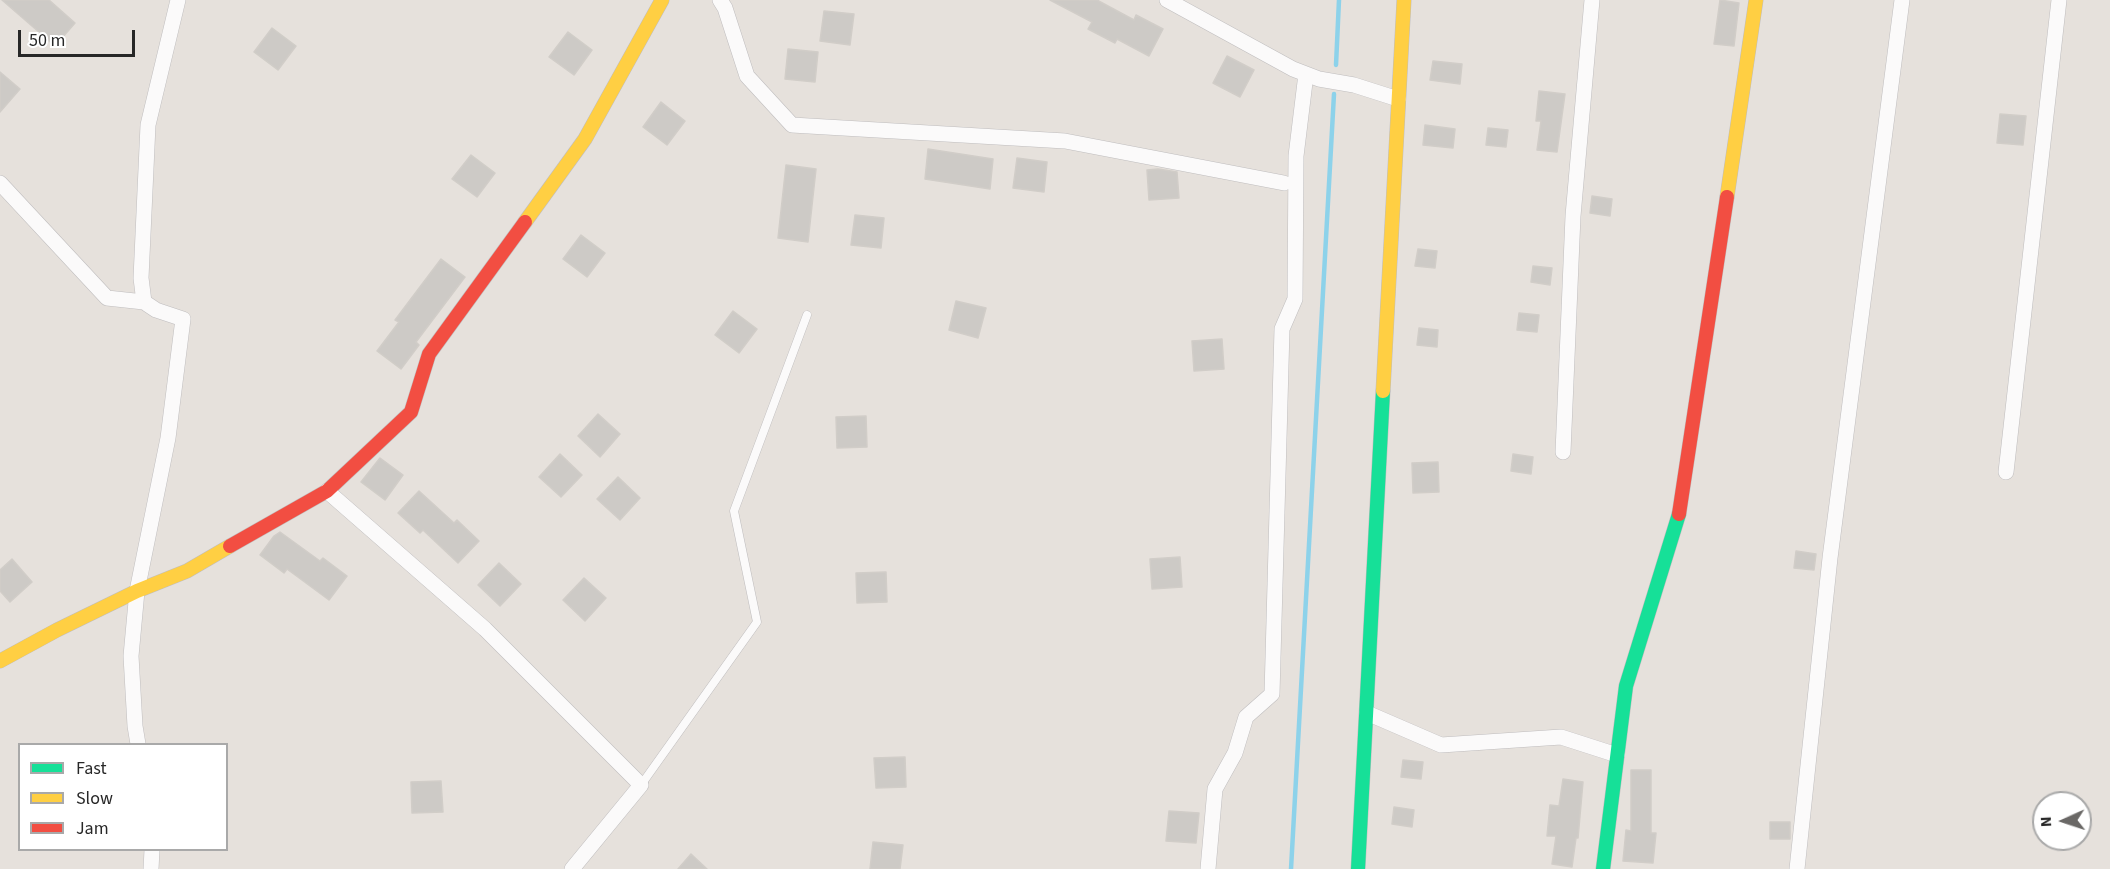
<!DOCTYPE html>
<style>
body{margin:0}
#map{position:relative;width:2110px;height:869px;overflow:hidden;background:#e6e1dc;font-family:"Source Sans 3",sans-serif}
canvas{display:block}
.legend{position:absolute;left:18px;top:743px;width:210px;height:108px;box-sizing:border-box;background:#fff;border:2px solid #a9a9a9;margin:0;padding:8px 10px;list-style:none;font-size:18px;color:#272727}
.legend li{display:flex;align-items:center;gap:12px;height:30px}
.legend b{width:30px;border:2px solid #a9a9a9}
.north{position:absolute;left:2032px;top:791px;width:60px;height:60px;box-sizing:border-box;background:#fff;border:2px solid #a9a9a9;border-radius:50%;rotate:267deg;font-size:16px;font-weight:700;line-height:24px;text-align:center;color:#272727}
.north::after{content:'';display:block;margin:auto;width:21px;height:27px;background:#6a6866;clip-path:polygon(50% 0,100% 100%,50% 72%,0 100%)}
.scale{position:absolute;left:18px;top:30px;width:117px;height:27px;box-sizing:border-box;border:3px solid #272727;border-top:0;padding-left:8px;font-size:18px;line-height:21px;white-space:nowrap;color:#272727;-webkit-text-stroke:4px #fff;paint-order:stroke}
</style>
<div id="map">
<canvas width="2110" height="869"></canvas>
<ul class="legend">
<li><b style="height:8px;background:#16e098"></b>Fast</li>
<li><b style="height:8px;background:#ffcf43"></b>Slow</li>
<li><b style="height:8px;background:#f24e42"></b>Jam</li>
</ul>
<div class="north">N</div>
<div class="scale">50 m</div>
</div>
<script>
const g = document.querySelector('canvas').getContext('2d');
g.lineJoin = 'round';
function stroke(path, color, width, dash) {
  g.strokeStyle = color;
  g.lineWidth = width;
  g.lineCap = dash ? 'butt' : 'round';
  g.setLineDash(dash || []);
  g.stroke(path);
}
function fill(path, color) {
  g.fillStyle = color;
  g.fill(path, 'evenodd');
}
stroke(new Path2D(`
 M 1336,65 L 1339,0
 M 1291,869 L 1334,94`), '#8dd2ea', 4.5);
const building = new Path2D(`
 M 2,0 L 49,0 L 75,23 L 55,46 Z
 M 1050,0 L 1097,0 L 1134,20 L 1136,15 L 1163,29 L 1149,56 L 1117,39 L 1115,43 L 1088,29 L 1092,22 Z
 M 1720,0 L 1739,3 L 1734,46 L 1714,44 Z
 M 824,11 L 854,14 L 850,45 L 820,41 Z
 M 272,28 L 296,46 L 278,70 L 254,52 Z
 M 568,32 L 592,50 L 574,75 L 549,57 Z
 M 788,49 L 818,52 L 815,82 L 785,79 Z
 M 1227,56 L 1254,70 L 1240,97 L 1213,83 Z
 M 1433,61 L 1462,64 L 1460,84 L 1430,80 Z
 M 0,72 L 20,89 L 0,112 Z
 M 1539,91 L 1565,94 L 1557,152 L 1537,150 L 1541,121 L 1536,121 Z
 M 661,102 L 685,121 L 667,145 L 643,127 Z
 M 2000,114 L 2026,116 L 2023,145 L 1997,143 Z
 M 1425,125 L 1455,129 L 1453,148 L 1423,145 Z
 M 1488,128 L 1508,130 L 1506,147 L 1486,145 Z
 M 928,149 L 993,159 L 990,189 L 925,179 Z
 M 471,155 L 495,173 L 477,197 L 452,179 Z
 M 1017,158 L 1047,162 L 1044,192 L 1013,188 Z
 M 786,165 L 816,169 L 808,242 L 778,238 Z
 M 1158,169 L 1177,172 L 1179,198 L 1149,200 L 1147,170 Z
 M 1592,196 L 1612,199 L 1610,216 L 1590,213 Z
 M 855,215 L 884,218 L 881,248 L 851,245 Z
 M 581,235 L 605,253 L 587,277 L 563,259 Z
 M 1418,249 L 1437,251 L 1435,268 L 1415,266 Z
 M 441,259 L 465,277 L 416,342 L 419,345 L 401,369 L 377,351 L 399,322 L 395,320 Z
 M 1533,266 L 1552,268 L 1550,285 L 1531,282 Z
 M 956,301 L 986,308 L 978,338 L 949,330 Z
 M 733,311 L 757,329 L 739,353 L 715,335 Z
 M 1519,313 L 1539,315 L 1537,332 L 1517,330 Z
 M 1419,328 L 1438,330 L 1437,347 L 1417,345 Z
 M 1222,339 L 1224,369 L 1194,371 L 1192,341 Z
 M 598,414 L 620,434 L 600,457 L 578,436 Z
 M 866,416 L 867,447 L 837,448 L 836,417 Z
 M 560,454 L 582,475 L 561,497 L 539,477 Z
 M 1513,454 L 1533,457 L 1531,474 L 1511,471 Z
 M 380,458 L 403,475 L 385,500 L 361,482 Z
 M 1438,462 L 1439,492 L 1413,493 L 1412,463 Z
 M 618,477 L 640,498 L 620,520 L 597,499 Z
 M 419,491 L 454,523 L 457,520 L 479,541 L 458,563 L 423,530 L 420,533 L 398,513 Z
 M 280,532 L 320,561 L 323,558 L 347,576 L 329,600 L 287,569 L 284,573 L 260,555 L 274,536 Z
 M 1796,551 L 1816,554 L 1814,570 L 1794,568 Z
 M 1180,557 L 1182,587 L 1152,589 L 1150,559 Z
 M 12,559 L 32,582 L 10,602 L 0,591 L 0,570 Z
 M 499,563 L 521,584 L 500,606 L 478,585 Z
 M 886,572 L 887,602 L 857,603 L 856,573 Z
 M 584,578 L 606,598 L 585,621 L 563,600 Z
 M 905,757 L 906,787 L 876,788 L 874,758 Z
 M 1403,760 L 1423,762 L 1421,779 L 1401,777 Z
 M 1631,770 L 1651,770 L 1651,833 L 1656,833 L 1653,863 L 1623,861 L 1626,830 L 1631,831 Z
 M 1563,779 L 1583,782 L 1578,838 L 1576,838 L 1572,867 L 1552,864 L 1556,836 L 1547,836 L 1550,805 L 1559,806 Z
 M 441,781 L 443,812 L 412,813 L 411,782 Z
 M 1394,807 L 1414,810 L 1412,827 L 1392,824 Z
 M 1169,811 L 1199,813 L 1196,843 L 1166,841 Z
 M 1770,822 L 1790,822 L 1790,839 L 1770,839 Z
 M 873,842 L 903,845 L 900,869 L 870,869 Z
 M 691,854 L 707,869 L 678,869 Z`);
fill(building, '#cdcac6');
stroke(building, '#d1cdc8', 1.5);
const lane = new Path2D(`
 M 641,785 L 757,622 L 734,511 L 807,315`);
const street = new Path2D(`
 M 720,0 L 725,8 L 747,76 L 792,125 L 1065,141 L 1284,183
 M 1167,0 L 1293,69 L 1319,79 L 1354,85 L 1398,99
 M 0,183 L 107,298 L 144,302
 M 1563,452 L 1573,216 L 1592,0
 M 2006,472 L 2059,0
 M 327,491 L 485,629 L 641,785 L 572,869
 M 1367,713 L 1441,745 L 1561,737 L 1617,755
 M 138,744 L 135,726 L 131,656 L 137,591 L 168,438 L 183,319 L 156,310 L 144,302 L 141,278 L 148,125 L 178,0
 M 151,869 L 152,850
 M 1208,869 L 1215,789 L 1235,753 L 1246,717 L 1272,694 L 1282,329 L 1295,299 L 1296,156 L 1306,74
 M 1797,869 L 1830,558 L 1902,0`);
const fast = new Path2D(`
 M 1358,869 L 1383,391
 M 1603,869 L 1626,686 L 1679,514`);
const slow = new Path2D(`
 M 1727,197 L 1756,0
 M 525,222 L 585,139 L 662,0
 M 1383,391 L 1404,0
 M 0,661 L 57,630 L 137,591 L 187,571 L 230,546`);
const jam = new Path2D(`
 M 1679,514 L 1727,197
 M 230,546 L 327,491 L 411,412 L 429,354 L 525,222`);
stroke(lane, '#bfbdbe', 9);
stroke(street, '#bfbdbe', 16);
stroke(fast, '#bfbdbe', 15);
stroke(slow, '#bfbdbe', 15);
stroke(jam, '#bfbdbe', 15);
stroke(lane, '#fbfafa', 8);
stroke(street, '#fbfafa', 15);
stroke(fast, '#16e098', 14);
stroke(slow, '#ffcf43', 14);
stroke(jam, '#f24e42', 14);
</script>
